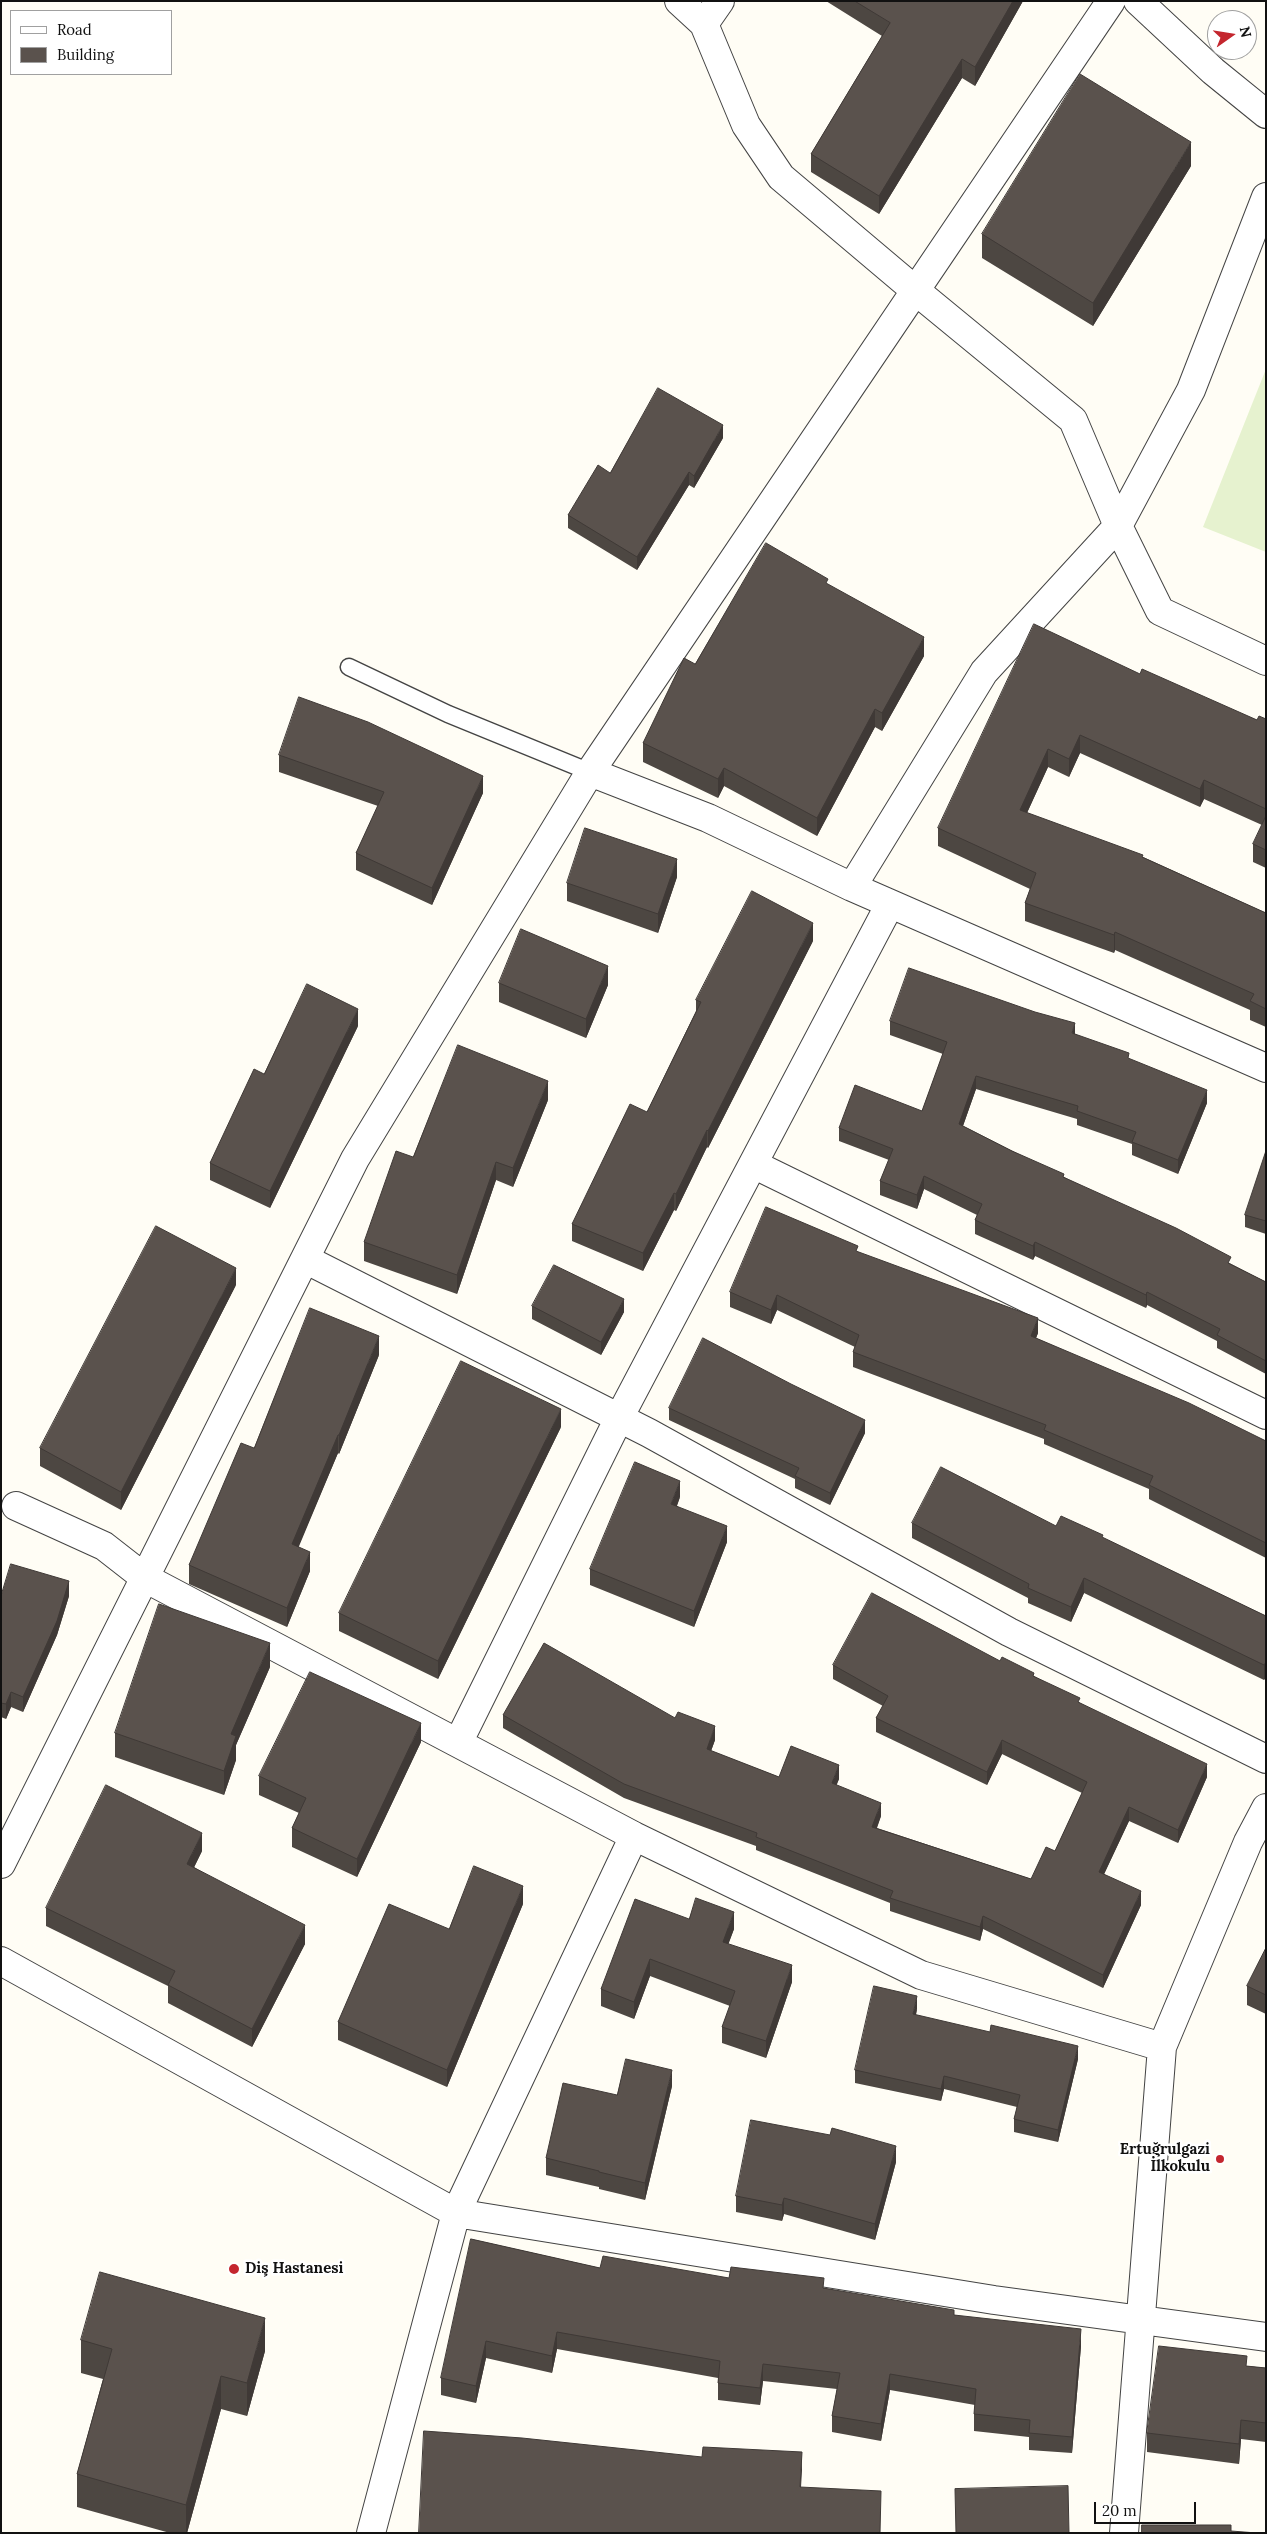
<!DOCTYPE html>
<meta charset="utf-8">
<style>
body{margin:0}
#map{position:relative;width:1267px;height:2534px;overflow:hidden;background:#fffdf5;font-family:Lora,serif}
canvas{display:block}
.frame{position:absolute;inset:0;border:2px solid #111;pointer-events:none}
.legend{position:absolute;left:10px;top:10px;width:162px;height:65px;box-sizing:border-box;background:#fff;border:1px solid #a0a0a0;margin:0;padding:6px 9px;list-style:none;font-size:15px;color:#111}
.legend li{display:flex;align-items:center;gap:10px;height:25px}
.legend b{width:25px;border:1px solid #a0a0a0}
.north{position:absolute;left:1207px;top:10px;width:50px;height:50px;box-sizing:border-box;background:#fff;border:1px solid #a0a0a0;border-radius:50%;rotate:77deg;font-size:14px;font-weight:700;line-height:20px;text-align:center;color:#111}
.north::after{content:'';display:block;margin:auto;width:18px;height:22px;background:#c4262e;clip-path:polygon(50% 0,100% 100%,50% 72%,0 100%)}
.scale{position:absolute;left:1094px;top:2502px;width:102px;height:22px;box-sizing:border-box;border:2px solid #111;border-top:0;padding-left:6px;font-size:15px;line-height:18px;white-space:nowrap;color:#111;-webkit-text-stroke:4px #fff;paint-order:stroke}
</style>
<div id="map">
<canvas width="1267" height="2534"></canvas>
<div class="frame"></div>
<ul class="legend">
<li><b style="height:6px;background:#fff"></b>Road</li>
<li><b style="height:14px;background:#5a524d"></b>Building</li>
</ul>
<div class="north">N</div>
<div class="scale">20 m</div>
</div>
<script>
const g = document.querySelector('canvas').getContext('2d');
g.lineJoin = 'round';
function fill(path, color) {
  g.fillStyle = color;
  g.fill(path, 'evenodd');
}
function stroke(path, color, width, dash) {
  g.strokeStyle = color;
  g.lineWidth = width;
  g.lineCap = dash ? 'butt' : 'round';
  g.setLineDash(dash || []);
  g.stroke(path);
}
function write(font, color, halo, rows, align = 'center') {
  g.font = font + ' Lora,serif';
  g.lineWidth = 5;
  g.setLineDash([]);
  g.textBaseline = 'middle';
  g.strokeStyle = halo;
  g.fillStyle = color;
  for (const [text, x, y, turn = 0] of rows) {
    g.save();
    g.translate(x, y);
    g.rotate((+turn || 0) * Math.PI / 180);
    g.textAlign = isNaN(turn) ? turn : align;
    if (halo) g.strokeText(text, 0, 0);
    g.fillText(text, 0, 0);
    g.restore();
  }
}
fill(new Path2D(`
 M 1266,369 L 1266,552 L 1203,527 Z`), '#e6f2cf');
const lane = new Path2D(`
 M 349,667 L 448,714 L 590,772`);
const street = new Path2D(`
 M 679,1 L 704,24 L 746,125 L 781,177 L 916,291 L 1073,420 L 1118,526 L 1160,611 L 1266,661
 M 1138,1 L 1213,71 L 1266,114
 M 704,24 L 720,1
 M 590,772 L 708,818 L 852,887 L 1266,1068
 M 852,887 L 984,672 L 1118,526 L 1191,390 L 1266,197
 M 753,1164 L 1266,1415
 M 305,1259 L 649,1433 L 1009,1632 L 1266,1759
 M 16,1506 L 104,1546 L 145,1578 L 634,1836 L 921,1975 L 1162,2047
 M 458,1743 L 619,1418 L 890,904
 M 1,1864 L 355,1159 L 590,772 L 1111,1
 M 1,1961 L 456,2213 L 994,2300 L 1266,2337
 M 371,2533 L 456,2213 L 634,1836
 M 1124,2533 L 1162,2047 L 1248,1842 L 1266,1808`);
stroke(lane, '#444', 19);
stroke(street, '#444', 30);
stroke(lane, '#fff', 16);
stroke(street, '#fff', 28);
fill(new Path2D(`
 M 826,1 L 1023,1 L 975,86 L 962,78 L 879,214 L 811,172 L 811,154 L 882,36 Z
 M 1191,166 L 1093,326 L 982,258 L 982,234 Z
 M 723,438 L 694,488 L 689,485 L 637,570 L 568,528 L 568,515 L 610,473 Z
 M 828,585 L 924,656 L 882,731 L 875,727 L 817,836 L 724,786 L 718,798 L 643,762 L 643,743 L 695,664 Z
 M 1140,674 L 1257,720 L 1266,719 L 1266,868 L 1253,862 L 1253,844 L 1262,825 L 1204,799 L 1200,807 L 1080,753 L 1069,777 L 1048,767 L 1027,813 L 1143,857 L 1266,913 L 1266,1027 L 1250,1020 L 1250,1010 L 1115,950 L 1114,953 L 1025,921 L 1025,903 L 1030,889 L 938,846 L 938,828 Z
 M 279,755 L 483,793 L 432,905 L 356,870 L 356,853 L 378,806 L 279,772 Z
 M 677,877 L 658,933 L 567,901 L 567,883 Z
 M 813,941 L 708,1148 L 707,1147 L 676,1211 L 674,1210 L 643,1271 L 572,1241 L 572,1224 L 647,1112 L 696,1011 L 696,1000 Z
 M 499,983 L 608,985 L 586,1038 L 499,1002 Z
 M 890,1021 L 1075,1034 L 1129,1059 L 1207,1103 L 1178,1174 L 1132,1155 L 1132,1144 L 1077,1125 L 1077,1119 L 976,1089 L 963,1126 L 1064,1177 L 1266,1282 L 1266,1374 L 1217,1348 L 1217,1341 L 1147,1305 L 1146,1308 L 1035,1256 L 1033,1260 L 975,1234 L 975,1220 L 977,1215 L 924,1189 L 917,1209 L 880,1195 L 880,1181 L 889,1160 L 839,1141 L 839,1128 L 922,1111 L 943,1054 L 890,1035 Z
 M 358,1026 L 270,1208 L 210,1180 L 210,1163 L 264,1074 Z
 M 548,1100 L 513,1187 L 496,1180 L 457,1294 L 364,1261 L 364,1242 Z
 M 1266,1151 L 1266,1234 L 1245,1227 L 1245,1215 Z
 M 858,1252 L 1038,1333 L 1036,1338 L 1266,1441 L 1266,1558 L 1149,1499 L 1149,1489 L 1044,1444 L 1044,1439 L 853,1367 L 853,1352 L 855,1347 L 777,1310 L 771,1324 L 730,1307 L 730,1292 Z
 M 236,1285 L 121,1510 L 40,1466 L 40,1448 Z
 M 532,1306 L 624,1312 L 601,1355 L 532,1319 Z
 M 379,1355 L 339,1454 L 338,1453 L 298,1547 L 310,1571 L 287,1627 L 189,1584 L 189,1565 L 254,1448 Z
 M 669,1408 L 865,1433 L 830,1505 L 795,1488 L 795,1479 L 669,1420 Z
 M 561,1427 L 438,1679 L 339,1631 L 339,1613 Z
 M 680,1497 L 677,1506 L 727,1542 L 694,1627 L 590,1585 L 590,1569 Z
 M 912,1523 L 1056,1526 L 1103,1538 L 1266,1616 L 1266,1677 L 1264,1680 L 1084,1593 L 1071,1622 L 1028,1603 L 1028,1598 L 912,1538 Z
 M 1,1596 L 69,1596 L 57,1635 L 23,1712 L 11,1707 L 6,1719 L 1,1717 Z
 M 1000,1661 L 1034,1676 L 1207,1777 L 1178,1843 L 1129,1821 L 1104,1874 L 1141,1905 L 1103,1988 L 983,1929 L 980,1941 L 890,1911 L 890,1903 L 756,1850 L 756,1846 L 624,1798 L 503,1728 L 503,1715 L 715,1740 L 711,1751 L 779,1777 L 839,1779 L 836,1785 L 881,1816 L 877,1828 L 1031,1879 L 1055,1851 L 1082,1793 L 1002,1754 L 987,1785 L 876,1732 L 876,1718 L 883,1706 L 833,1679 L 833,1665 Z
 M 270,1667 L 236,1745 L 236,1760 L 224,1795 L 115,1757 L 115,1733 Z
 M 421,1742 L 357,1877 L 292,1847 L 292,1828 L 299,1813 L 259,1795 L 259,1776 Z
 M 202,1851 L 194,1867 L 305,1944 L 252,2047 L 168,2003 L 168,1986 L 46,1926 L 46,1908 Z
 M 523,1904 L 447,2087 L 338,2040 L 338,2022 L 449,1929 Z
 M 689,1919 L 734,1929 L 728,1944 L 792,1982 L 766,2058 L 722,2043 L 722,2027 L 730,2006 L 650,1976 L 634,2019 L 601,2006 L 601,1989 Z
 M 1266,1948 L 1266,2014 L 1247,2005 L 1247,1986 Z
 M 917,2009 L 916,2015 L 1078,2059 L 1058,2142 L 1014,2132 L 1014,2119 L 1017,2107 L 944,2089 L 941,2101 L 855,2083 L 855,2070 Z
 M 672,2086 L 645,2200 L 599,2189 L 599,2187 L 546,2175 L 546,2158 L 617,2095 Z
 M 830,2135 L 896,2162 L 875,2240 L 784,2214 L 782,2221 L 736,2212 L 736,2196 Z
 M 471,2239 L 600,2268 L 729,2278 L 824,2288 L 954,2315 L 1081,2346 L 1072,2453 L 1029,2450 L 1029,2437 L 974,2431 L 974,2414 L 975,2405 L 890,2390 L 881,2441 L 832,2432 L 832,2416 L 837,2389 L 763,2381 L 760,2405 L 718,2400 L 718,2378 L 557,2349 L 552,2373 L 486,2358 L 476,2403 L 441,2395 L 441,2378 Z
 M 81,2340 L 265,2351 L 247,2416 L 221,2409 L 187,2533 L 170,2533 L 77,2507 L 77,2474 L 103,2379 L 81,2373 Z
 M 1247,2366 L 1266,2368 L 1266,2442 L 1241,2439 L 1239,2464 L 1147,2452 L 1147,2433 Z`), '#4d4742');
fill(new Path2D(`
 M 1013,1 L 1023,1 L 975,86 L 975,67 Z
 M 962,59 L 962,78 L 879,214 L 879,196 Z
 M 1191,142 L 1191,166 L 1093,326 L 1093,303 Z
 M 723,425 L 723,438 L 694,488 L 694,476 Z
 M 689,472 L 689,485 L 637,570 L 637,557 Z
 M 924,637 L 924,656 L 882,731 L 882,713 Z
 M 875,709 L 875,727 L 817,836 L 817,818 Z
 M 1080,735 L 1080,753 L 1069,777 L 1069,759 Z
 M 1048,749 L 1048,767 L 1020,828 L 1020,810 Z
 M 724,768 L 724,786 L 718,798 L 718,779 Z
 M 483,776 L 483,793 L 432,905 L 432,888 Z
 M 1204,780 L 1204,799 L 1200,807 L 1200,789 Z
 M 677,859 L 677,877 L 658,933 L 658,914 Z
 M 813,923 L 813,941 L 708,1148 L 708,1131 Z
 M 1115,932 L 1115,950 L 1114,953 L 1114,935 Z
 M 608,966 L 608,985 L 586,1038 L 586,1019 Z
 M 358,1009 L 358,1026 L 270,1208 L 270,1191 Z
 M 1075,1023 L 1075,1036 L 1072,1033 Z
 M 976,1076 L 976,1089 L 959,1137 L 959,1124 Z
 M 548,1081 L 548,1100 L 513,1187 L 513,1168 Z
 M 1207,1090 L 1207,1103 L 1178,1174 L 1178,1160 Z
 M 707,1130 L 707,1147 L 676,1211 L 676,1194 Z
 M 496,1162 L 496,1180 L 457,1294 L 457,1275 Z
 M 924,1176 L 924,1189 L 917,1209 L 917,1195 Z
 M 674,1193 L 674,1210 L 643,1271 L 643,1253 Z
 M 1035,1242 L 1035,1256 L 1033,1260 L 1033,1246 Z
 M 236,1268 L 236,1285 L 121,1510 L 121,1492 Z
 M 1147,1292 L 1147,1305 L 1146,1308 L 1146,1295 Z
 M 777,1295 L 777,1310 L 771,1324 L 771,1310 Z
 M 624,1299 L 624,1312 L 601,1355 L 601,1342 Z
 M 1038,1318 L 1038,1333 L 1031,1351 L 1031,1336 Z
 M 379,1336 L 379,1355 L 339,1454 L 339,1435 Z
 M 561,1409 L 561,1427 L 438,1679 L 438,1661 Z
 M 865,1420 L 865,1433 L 830,1505 L 830,1493 Z
 M 338,1435 L 338,1453 L 292,1563 L 292,1544 Z
 M 680,1481 L 680,1497 L 671,1520 L 671,1504 Z
 M 727,1526 L 727,1542 L 694,1627 L 694,1611 Z
 M 310,1552 L 310,1571 L 287,1627 L 287,1608 Z
 M 1084,1578 L 1084,1593 L 1071,1622 L 1071,1607 Z
 M 69,1581 L 69,1596 L 57,1635 L 23,1712 L 23,1697 Z
 M 270,1643 L 270,1667 L 236,1745 L 236,1760 L 224,1795 L 224,1771 L 231,1734 Z
 M 1266,1662 L 1266,1677 L 1264,1680 L 1264,1665 Z
 M 11,1692 L 11,1707 L 6,1719 L 6,1704 Z
 M 421,1723 L 421,1742 L 357,1877 L 357,1859 Z
 M 715,1726 L 715,1740 L 707,1762 L 707,1749 Z
 M 1002,1740 L 1002,1754 L 987,1785 L 987,1772 Z
 M 1207,1764 L 1207,1777 L 1178,1843 L 1178,1830 Z
 M 839,1765 L 839,1779 L 832,1797 L 832,1783 Z
 M 881,1803 L 881,1816 L 872,1840 L 872,1827 Z
 M 1129,1807 L 1129,1821 L 1099,1885 L 1099,1872 Z
 M 202,1833 L 202,1851 L 187,1882 L 187,1864 Z
 M 523,1886 L 523,1904 L 447,2087 L 447,2070 Z
 M 1141,1891 L 1141,1905 L 1103,1988 L 1103,1975 Z
 M 734,1912 L 734,1929 L 723,1959 L 723,1942 Z
 M 983,1916 L 983,1929 L 980,1941 L 980,1927 Z
 M 305,1925 L 305,1944 L 252,2047 L 252,2029 Z
 M 650,1959 L 650,1976 L 634,2019 L 634,2002 Z
 M 792,1965 L 792,1982 L 766,2058 L 766,2041 Z
 M 917,1996 L 917,2009 L 913,2027 L 913,2014 Z
 M 1078,2046 L 1078,2059 L 1058,2142 L 1058,2130 Z
 M 672,2070 L 672,2086 L 645,2200 L 645,2183 Z
 M 944,2076 L 944,2089 L 941,2101 L 941,2089 Z
 M 896,2146 L 896,2162 L 875,2240 L 875,2224 Z
 M 784,2198 L 784,2214 L 782,2221 L 782,2205 Z
 M 265,2318 L 265,2351 L 247,2416 L 247,2383 Z
 M 1081,2329 L 1081,2346 L 1072,2453 L 1072,2437 Z
 M 557,2332 L 557,2349 L 552,2373 L 552,2356 Z
 M 486,2341 L 486,2358 L 476,2403 L 476,2386 Z
 M 763,2364 L 763,2381 L 760,2405 L 760,2388 Z
 M 890,2374 L 890,2390 L 881,2441 L 881,2424 Z
 M 221,2376 L 221,2409 L 187,2533 L 186,2533 L 186,2505 Z
 M 1241,2420 L 1241,2439 L 1239,2464 L 1239,2444 Z
 M 802,2452 L 802,2470 L 800,2505 L 800,2487 Z`), '#3f3936');
const building = new Path2D(`
 M 855,1 L 1013,1 L 975,67 L 962,59 L 879,196 L 811,154 L 890,23 Z
 M 1080,74 L 1191,142 L 1093,303 L 982,234 Z
 M 658,388 L 723,425 L 694,476 L 689,472 L 637,557 L 568,515 L 598,465 L 610,473 Z
 M 766,543 L 828,579 L 826,583 L 924,637 L 882,713 L 875,709 L 817,818 L 724,768 L 718,779 L 643,743 L 684,658 L 695,664 Z
 M 1034,624 L 1140,674 L 1142,669 L 1257,720 L 1259,716 L 1266,719 L 1266,809 L 1204,780 L 1200,789 L 1080,735 L 1069,759 L 1048,749 L 1020,810 L 1143,855 L 1142,857 L 1266,913 L 1266,1009 L 1250,1001 L 1254,994 L 1115,932 L 1114,935 L 1025,903 L 1036,873 L 938,828 Z
 M 299,697 L 368,722 L 483,776 L 432,888 L 356,853 L 384,792 L 279,755 Z
 M 1266,816 L 1266,850 L 1253,844 Z
 M 585,828 L 677,859 L 658,914 L 567,883 Z
 M 752,891 L 813,923 L 708,1131 L 707,1130 L 676,1194 L 674,1193 L 643,1253 L 572,1224 L 630,1104 L 647,1112 L 701,1002 L 696,1000 Z
 M 521,929 L 608,966 L 586,1019 L 499,983 Z
 M 909,968 L 1035,1012 L 1075,1023 L 1072,1033 L 1129,1053 L 1128,1058 L 1207,1090 L 1178,1160 L 1132,1142 L 1136,1132 L 1077,1111 L 1078,1106 L 976,1076 L 959,1124 L 1012,1151 L 1064,1174 L 1063,1177 L 1176,1228 L 1231,1257 L 1228,1263 L 1266,1282 L 1266,1361 L 1217,1335 L 1220,1329 L 1147,1292 L 1146,1295 L 1035,1242 L 1033,1246 L 975,1220 L 982,1204 L 924,1176 L 917,1195 L 880,1181 L 893,1149 L 839,1128 L 855,1085 L 922,1111 L 947,1042 L 890,1021 Z
 M 307,984 L 358,1009 L 270,1191 L 210,1163 L 254,1069 L 264,1074 Z
 M 458,1045 L 548,1081 L 513,1168 L 496,1162 L 457,1275 L 364,1242 L 396,1151 L 413,1157 Z
 M 1266,1151 L 1266,1221 L 1245,1215 Z
 M 766,1207 L 858,1246 L 856,1251 L 1038,1318 L 1031,1336 L 1189,1403 L 1266,1441 L 1266,1543 L 1149,1485 L 1153,1476 L 1044,1430 L 1046,1425 L 853,1352 L 859,1335 L 777,1295 L 771,1310 L 730,1292 Z
 M 156,1226 L 236,1268 L 121,1492 L 40,1448 Z
 M 554,1265 L 624,1299 L 601,1342 L 532,1306 Z
 M 310,1308 L 379,1336 L 339,1435 L 338,1435 L 292,1544 L 310,1552 L 287,1608 L 189,1565 L 241,1443 L 254,1448 Z
 M 703,1338 L 791,1384 L 865,1420 L 830,1493 L 795,1476 L 799,1468 L 669,1408 Z
 M 461,1361 L 561,1409 L 438,1661 L 339,1613 Z
 M 635,1462 L 680,1481 L 671,1504 L 727,1526 L 694,1611 L 590,1569 Z
 M 941,1467 L 1056,1526 L 1061,1516 L 1103,1535 L 1102,1537 L 1266,1616 L 1266,1662 L 1264,1665 L 1084,1578 L 1071,1607 L 1028,1588 L 1029,1584 L 912,1523 Z
 M 11,1564 L 69,1581 L 57,1621 L 23,1697 L 11,1692 L 6,1704 L 1,1703 L 1,1596 Z
 M 872,1593 L 1000,1661 L 1002,1657 L 1034,1673 L 1033,1676 L 1080,1698 L 1078,1702 L 1207,1764 L 1178,1830 L 1129,1807 L 1099,1872 L 1141,1891 L 1103,1975 L 983,1916 L 980,1927 L 890,1898 L 893,1891 L 756,1837 L 757,1833 L 624,1784 L 503,1715 L 544,1643 L 675,1718 L 678,1712 L 715,1726 L 707,1749 L 779,1777 L 791,1746 L 839,1765 L 832,1783 L 881,1803 L 872,1827 L 1031,1879 L 1046,1847 L 1055,1851 L 1087,1782 L 1002,1740 L 987,1772 L 876,1718 L 888,1696 L 833,1665 Z
 M 159,1604 L 270,1643 L 231,1734 L 236,1736 L 224,1771 L 115,1733 Z
 M 310,1672 L 421,1723 L 357,1859 L 292,1828 L 306,1798 L 259,1776 Z
 M 106,1785 L 202,1833 L 187,1864 L 305,1925 L 252,2029 L 168,1985 L 175,1971 L 46,1908 Z
 M 474,1866 L 523,1886 L 447,2070 L 338,2022 L 389,1904 L 449,1929 Z
 M 696,1898 L 734,1912 L 723,1942 L 792,1965 L 766,2041 L 722,2027 L 735,1991 L 650,1959 L 634,2002 L 601,1989 L 635,1899 L 689,1919 Z
 M 1266,1948 L 1266,1995 L 1247,1986 Z
 M 874,1986 L 917,1996 L 913,2014 L 990,2032 L 991,2025 L 1078,2046 L 1058,2130 L 1014,2119 L 1020,2095 L 944,2076 L 941,2089 L 855,2070 Z
 M 626,2059 L 672,2070 L 645,2183 L 599,2172 L 599,2171 L 546,2158 L 563,2083 L 617,2095 Z
 M 751,2120 L 830,2135 L 832,2128 L 896,2146 L 875,2224 L 784,2198 L 782,2205 L 736,2196 Z
 M 471,2239 L 600,2268 L 603,2256 L 729,2278 L 731,2267 L 824,2278 L 823,2288 L 954,2310 L 954,2315 L 1081,2329 L 1072,2437 L 1029,2433 L 1030,2420 L 974,2414 L 976,2389 L 890,2374 L 881,2424 L 832,2416 L 840,2373 L 763,2364 L 760,2388 L 718,2383 L 720,2361 L 557,2332 L 552,2356 L 486,2341 L 476,2386 L 441,2378 Z
 M 100,2272 L 265,2318 L 247,2383 L 221,2376 L 186,2505 L 77,2474 L 112,2349 L 81,2340 Z
 M 1159,2346 L 1247,2356 L 1246,2366 L 1266,2368 L 1266,2423 L 1241,2420 L 1239,2444 L 1147,2433 Z
 M 424,2431 L 522,2438 L 702,2457 L 703,2447 L 802,2452 L 800,2487 L 881,2491 L 880,2533 L 419,2533 Z
 M 1068,2486 L 1069,2533 L 956,2533 L 955,2489 Z
 M 1142,2525 L 1231,2525 L 1231,2531 L 1257,2533 L 1142,2533 Z`);
fill(building, '#5a524d');
stroke(building, '#3f3936', 1);
for (const [x, y, r, color] of [
 [1220,2159,5,"#c4262e"],
 [234,2269,6,"#c4262e"]
]) {
  const dot = new Path2D();
  dot.arc(x, y, r, 0, 2 * Math.PI);
  g.fillStyle = color;
  g.fill(dot);
  stroke(dot, '#fff', 2);
}
write('bold 15px', '#111', '#fff', [
 ["Ertuğrulgazi",1210,2150],
 ["İlkokulu",1210,2167],
 ["Diş Hastanesi",245,2269,"left"]
], 'right');
</script>
